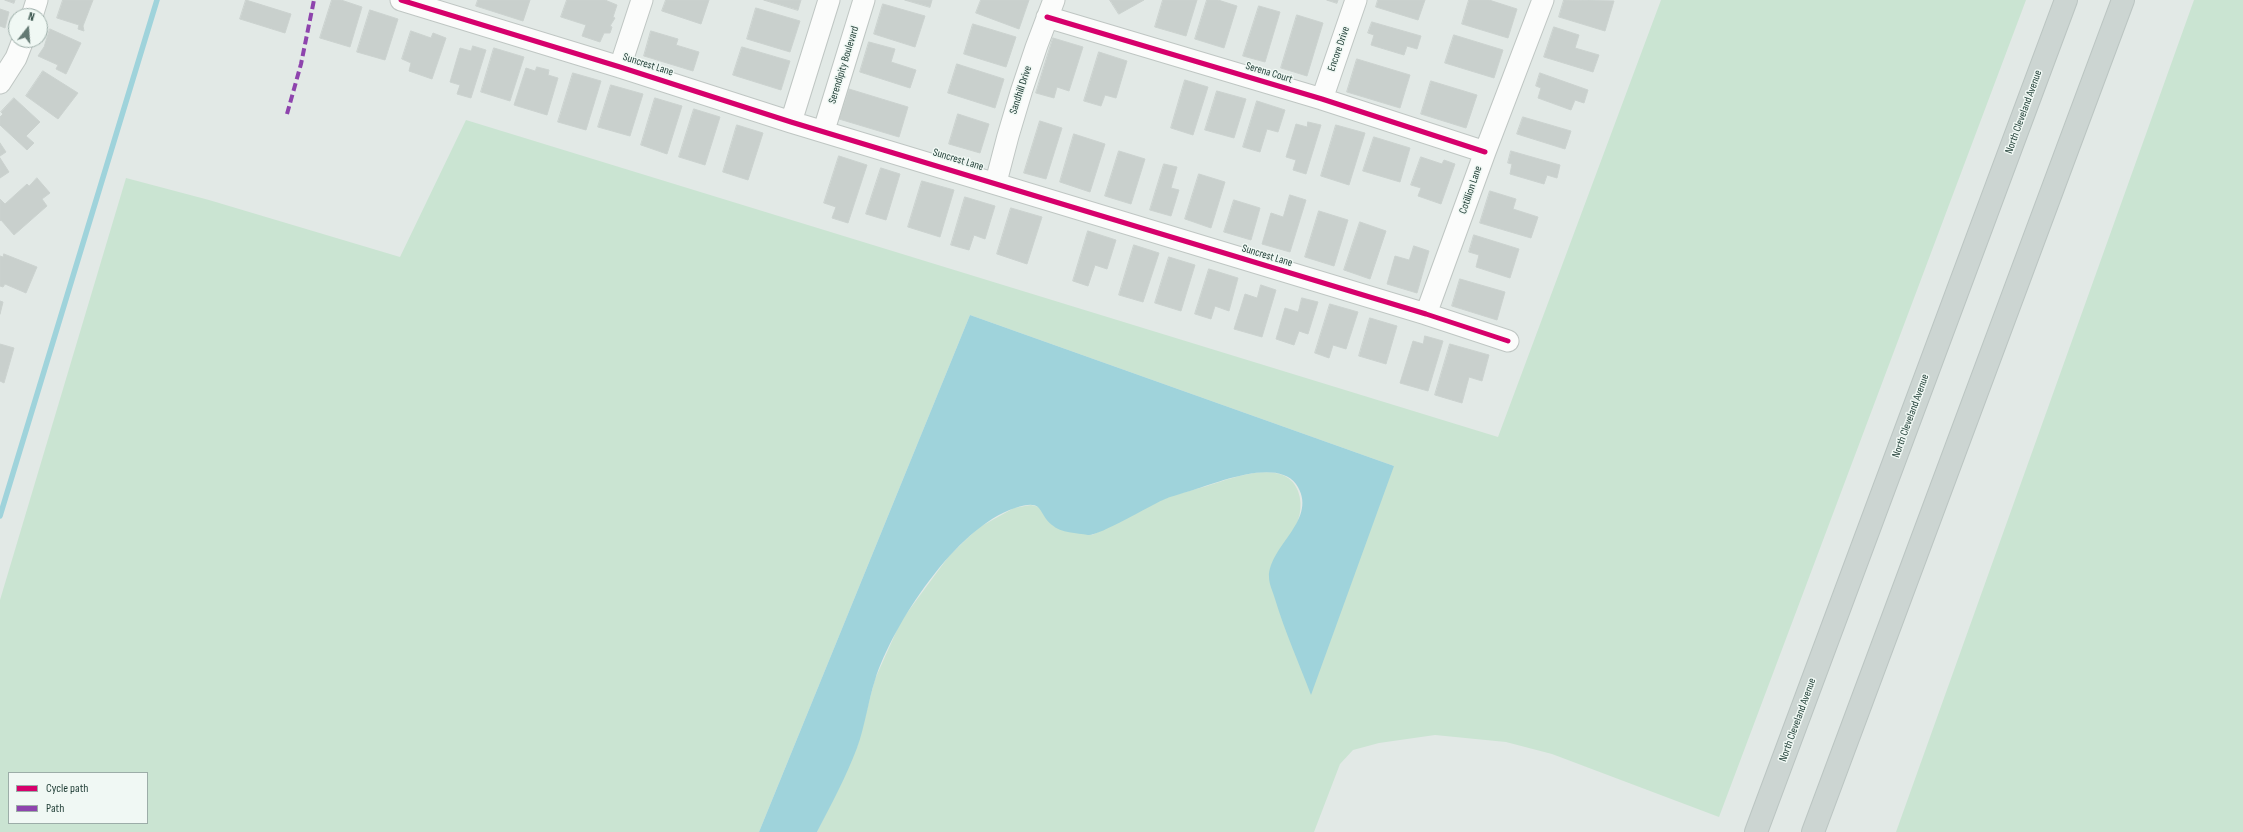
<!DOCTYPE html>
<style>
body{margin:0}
#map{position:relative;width:2243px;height:832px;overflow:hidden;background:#e2e9e6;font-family:"Sofia Sans Condensed",sans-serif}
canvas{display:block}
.legend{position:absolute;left:8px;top:772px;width:140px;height:52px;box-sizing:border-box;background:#f0f8f4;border:1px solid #9cada8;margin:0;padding:5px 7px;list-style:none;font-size:12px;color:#1f3d35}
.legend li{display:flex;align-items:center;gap:8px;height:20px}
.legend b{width:20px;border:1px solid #9cada8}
.north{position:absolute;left:8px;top:8px;width:40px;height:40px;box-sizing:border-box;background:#f0f8f4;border:1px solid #9cada8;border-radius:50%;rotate:17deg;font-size:11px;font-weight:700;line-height:16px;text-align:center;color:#1f3d35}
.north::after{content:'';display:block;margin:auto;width:14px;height:18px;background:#637973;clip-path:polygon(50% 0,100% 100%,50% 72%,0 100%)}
</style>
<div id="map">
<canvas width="2243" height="832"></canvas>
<ul class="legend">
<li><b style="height:5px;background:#d6006c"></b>Cycle path</li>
<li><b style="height:5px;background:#8e44ad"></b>Path</li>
</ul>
<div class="north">N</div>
</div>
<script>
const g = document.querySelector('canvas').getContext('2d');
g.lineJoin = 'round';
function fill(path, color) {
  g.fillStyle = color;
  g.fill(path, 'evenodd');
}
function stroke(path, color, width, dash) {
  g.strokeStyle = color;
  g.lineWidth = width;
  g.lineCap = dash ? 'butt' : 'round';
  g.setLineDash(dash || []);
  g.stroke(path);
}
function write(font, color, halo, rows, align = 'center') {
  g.font = font + ' "Sofia Sans Condensed",sans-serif';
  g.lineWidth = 3;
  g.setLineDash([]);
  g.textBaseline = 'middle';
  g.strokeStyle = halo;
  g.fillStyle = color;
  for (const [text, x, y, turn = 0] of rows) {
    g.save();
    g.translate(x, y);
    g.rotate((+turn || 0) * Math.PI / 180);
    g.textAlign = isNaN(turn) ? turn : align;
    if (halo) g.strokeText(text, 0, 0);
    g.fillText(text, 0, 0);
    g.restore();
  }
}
fill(new Path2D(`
 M 1661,0 L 2026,0 L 1719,817 L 1552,754 L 1506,742 L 1435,735 L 1379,743 L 1353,750 L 1340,764 L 1314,832 L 817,832 L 857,747 L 875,679 L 901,621 L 949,556 L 978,528 L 1014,508 L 1031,505 L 1039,507 L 1044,512 L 1092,535 C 1116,523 1141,508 1166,498 C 1179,493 1194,490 1207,486 C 1232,478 1285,457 1298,491 C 1304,507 1299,522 1290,537 L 1394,466 L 970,315 L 759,832 L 0,832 L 0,600 L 126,178 L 209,200 L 400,257 L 466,120 L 1498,437 ZM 9,773 L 147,773 L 147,823 L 9,823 Z
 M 2194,0 L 2243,0 L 2243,832 L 1896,832 Z`), '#cae4d2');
fill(new Path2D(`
 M 970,315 L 1394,466 L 1311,695 C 1299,663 1285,632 1275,599 C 1273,592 1269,584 1269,577 C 1269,545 1320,519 1296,484 C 1276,457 1214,484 1190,491 C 1181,494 1171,496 1163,500 C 1149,506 1099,536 1088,535 C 1077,533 1061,533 1052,525 C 1037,513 1045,498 1015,508 C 956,527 893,624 875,680 C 868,702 865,726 857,748 C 846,777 831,805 817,832 L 759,832 Z`), '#9fd3db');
stroke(new Path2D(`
 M 0,516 L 157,0`), '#9fd3db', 5.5);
const building = new Path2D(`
 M 5,0 L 15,0 L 14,3 Z
 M 63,0 L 93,0 L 83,26 L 84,31 L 78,29 L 79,25 L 57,18 Z
 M 246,0 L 291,14 L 285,33 L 240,19 Z
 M 332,0 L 341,0 L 362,7 L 350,47 L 320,38 Z
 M 478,0 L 530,0 L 523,21 L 476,6 Z
 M 567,0 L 605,0 L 617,5 L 613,17 L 615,18 L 610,26 L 612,27 L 610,33 L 604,33 L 600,42 L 582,36 L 586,25 L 561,17 Z
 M 666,0 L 709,0 L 701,24 L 662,11 Z
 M 764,0 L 801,0 L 798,10 Z
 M 905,0 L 932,0 L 930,7 Z
 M 981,0 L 1029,0 L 1019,29 L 976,13 Z
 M 1110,0 L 1144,0 L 1119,14 Z
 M 1163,0 L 1197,0 L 1186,36 L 1155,27 Z
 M 1207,0 L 1218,0 L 1237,6 L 1224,48 L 1195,39 Z
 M 1327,0 L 1338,0 L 1337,3 Z
 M 1378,0 L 1425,0 L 1418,20 L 1376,7 Z
 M 1469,0 L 1489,0 L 1517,9 L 1508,38 L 1462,24 Z
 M 1564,0 L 1614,1 L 1605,31 L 1559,17 Z
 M 883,4 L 925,16 L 915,47 L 874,34 Z
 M 1259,6 L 1280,12 L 1265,62 L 1243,56 Z
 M 756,8 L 800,21 L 790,52 L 747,39 Z
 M 0,9 L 9,12 L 5,28 L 0,26 Z
 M 370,10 L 398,19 L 385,60 L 357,52 Z
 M 1297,15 L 1323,23 L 1307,76 L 1281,68 Z
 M 1372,22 L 1421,36 L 1417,49 L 1407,46 L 1404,55 L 1371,45 L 1374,35 L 1368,33 Z
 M 973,24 L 1016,37 L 1006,67 L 964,54 Z
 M 1554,27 L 1579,35 L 1575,48 L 1599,55 L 1593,72 L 1544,57 Z
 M 50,29 L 81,43 L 66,74 L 56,69 L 58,65 L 38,56 L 44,47 Z
 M 411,31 L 431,38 L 433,33 L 446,38 L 432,79 L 409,71 L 411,63 L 402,59 Z
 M 651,31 L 678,39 L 676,45 L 699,52 L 693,71 L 644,56 Z
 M 1454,35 L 1503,50 L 1494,78 L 1445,63 Z
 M 1053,38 L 1083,47 L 1069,91 L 1057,87 L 1054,98 L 1036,93 Z
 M 869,42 L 895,49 L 891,62 L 916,70 L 910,88 L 860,72 Z
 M 473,46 L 486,50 L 471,98 L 457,94 L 460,85 L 450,82 L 460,48 L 471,51 Z
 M 742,47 L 790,61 L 781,90 L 733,75 Z
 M 494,48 L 524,57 L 510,101 L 481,92 Z
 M 1099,52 L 1127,61 L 1116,98 L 1105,95 L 1101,106 L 1084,101 Z
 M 1357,59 L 1410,75 L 1400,108 L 1347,92 Z
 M 957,64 L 1004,79 L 995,108 L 948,93 Z
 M 537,67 L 549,70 L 548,75 L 558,78 L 547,115 L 514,105 L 526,68 L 535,71 Z
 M 43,71 L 78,93 L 58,119 L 26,96 Z
 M 573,73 L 601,81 L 586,130 L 558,122 Z
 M 1540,73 L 1588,90 L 1584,103 L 1575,100 L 1571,110 L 1538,98 L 1541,88 L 1536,86 Z
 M 1185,80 L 1208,87 L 1193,135 L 1171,128 Z
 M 1431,81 L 1477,95 L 1466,128 L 1421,114 Z
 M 611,85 L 643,94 L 630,136 L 598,127 Z
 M 849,89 L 908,107 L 899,137 L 839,119 Z
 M 1217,91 L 1246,99 L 1234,138 L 1205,130 Z
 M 14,98 L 40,122 L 26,136 L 34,143 L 27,150 L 0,125 L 0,117 L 3,114 L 1,112 Z
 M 655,98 L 682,106 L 667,154 L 641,145 Z
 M 1257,101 L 1285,110 L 1278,132 L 1267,129 L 1260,152 L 1243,147 Z
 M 694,109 L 720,117 L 705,165 L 679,157 Z
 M 958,114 L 989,124 L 980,153 L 949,144 Z
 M 1523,117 L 1571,131 L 1565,149 L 1517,134 Z
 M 1040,121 L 1062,128 L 1046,179 L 1024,173 Z
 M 1308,122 L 1321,125 L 1306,174 L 1293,170 L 1296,160 L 1286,157 L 1296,124 L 1307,127 Z
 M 737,125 L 763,133 L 748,180 L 723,172 Z
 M 1336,125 L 1365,133 L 1349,185 L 1321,176 Z
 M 1074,134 L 1105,144 L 1090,192 L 1060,182 Z
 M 1374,137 L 1410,148 L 1400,182 L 1363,171 Z
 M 0,143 L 6,152 L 0,156 Z
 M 1119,151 L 1145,159 L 1131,204 L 1105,196 Z
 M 1511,151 L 1560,165 L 1557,178 L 1547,175 L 1544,184 L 1510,174 L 1512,164 L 1508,163 Z
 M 839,156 L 867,165 L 848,223 L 832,218 L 836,207 L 824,203 Z
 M 1421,157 L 1442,164 L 1444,160 L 1455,164 L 1441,204 L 1418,196 L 1421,188 L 1411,185 Z
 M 0,158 L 9,172 L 0,178 Z
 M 1164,164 L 1177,167 L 1171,188 L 1179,190 L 1171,216 L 1150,210 Z
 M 881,168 L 900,174 L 886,220 L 866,214 Z
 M 1199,174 L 1225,182 L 1211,228 L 1185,219 Z
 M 37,178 L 50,193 L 42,199 L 47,206 L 14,235 L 1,220 L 0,221 L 0,199 L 5,204 L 27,184 L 29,186 Z
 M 922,181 L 954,190 L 940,237 L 908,227 Z
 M 1490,191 L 1516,199 L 1513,209 L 1538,217 L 1531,238 L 1480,223 Z
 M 1290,195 L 1306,200 L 1290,252 L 1262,244 L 1271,213 L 1283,217 Z
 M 965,197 L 995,206 L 985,239 L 974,235 L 969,250 L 951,245 Z
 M 1234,200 L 1260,208 L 1251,240 L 1224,232 Z
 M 1011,208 L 1042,217 L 1027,264 L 997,254 Z
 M 1319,211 L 1348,220 L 1334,266 L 1305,257 Z
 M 1360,222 L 1386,231 L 1370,279 L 1344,270 Z
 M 1088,231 L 1116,240 L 1107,269 L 1095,265 L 1088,286 L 1073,281 Z
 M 1474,235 L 1519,249 L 1510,278 L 1476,267 L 1479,255 L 1469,252 Z
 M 1134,245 L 1159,253 L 1143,302 L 1119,295 Z
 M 1414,246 L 1429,251 L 1417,293 L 1387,284 L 1395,256 L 1409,260 Z
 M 4,254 L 37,267 L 26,293 L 5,284 L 3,287 L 0,286 L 0,256 L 3,257 Z
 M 1169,257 L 1195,265 L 1181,311 L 1155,303 Z
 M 1209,269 L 1238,278 L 1229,311 L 1215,306 L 1211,319 L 1195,314 Z
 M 1460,279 L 1505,292 L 1497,320 L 1452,306 Z
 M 1261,285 L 1276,290 L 1262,337 L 1234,329 L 1245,294 L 1257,298 Z
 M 1302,298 L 1318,302 L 1308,334 L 1299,331 L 1294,345 L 1276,339 L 1285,308 L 1298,312 Z
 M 0,301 L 3,302 L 0,314 Z
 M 1330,304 L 1358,312 L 1346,349 L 1333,345 L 1329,358 L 1315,353 Z
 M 1370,318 L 1397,326 L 1386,364 L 1359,356 Z
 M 1425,336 L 1443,341 L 1428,391 L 1400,383 L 1413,341 L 1423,344 Z
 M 0,344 L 14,348 L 4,383 L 0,381 Z
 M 1450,344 L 1489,355 L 1482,381 L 1469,377 L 1462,403 L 1435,395 Z`);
fill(building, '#c9d0cd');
stroke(building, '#cbd2cf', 1);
const minor = new Path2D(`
 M 401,0 L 620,67 L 791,122 L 1426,314 L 1508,341
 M 32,16 L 37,0
 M 1047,17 L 1322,99 L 1485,152
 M 620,67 L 642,0
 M 0,83 L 16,58 L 23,40
 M 1322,99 L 1356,0
 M 791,122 L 829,0
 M 824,130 L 864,0
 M 996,182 C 1011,120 1030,60 1054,0
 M 1426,314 L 1485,152 L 1543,0`);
const major = new Path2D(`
 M 1756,832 L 2066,0
 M 1813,832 L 2123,0`);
stroke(minor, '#bfc6c3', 23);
stroke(major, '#bbc5c2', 24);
stroke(minor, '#fbfcfb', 21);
stroke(major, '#ccd5d2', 22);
stroke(new Path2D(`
 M 287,114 L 301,64 L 314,0`), '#8e44ad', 4, [8, 4]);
stroke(new Path2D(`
 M 401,0 L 620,67 L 791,122 L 1426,314 L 1508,341
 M 1047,17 L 1322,99 L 1485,152`), '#d6006c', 5);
write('11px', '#1f3d35', '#f0f8f4', [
 ["Encore Drive",1339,49,-71],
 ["Suncrest Lane",648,65,18],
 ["Serendipity Boulevard",844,65,-73],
 ["Serena Court",1269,73,17],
 ["Sandhill Drive",1021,90,-72],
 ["North Cleveland Avenue",2024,112,-70],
 ["Suncrest Lane",958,160,17],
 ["Cotillion Lane",1471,190,-71],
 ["Suncrest Lane",1267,256,17],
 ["North Cleveland Avenue",1911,416,-70],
 ["North Cleveland Avenue",1798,720,-70]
]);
</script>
